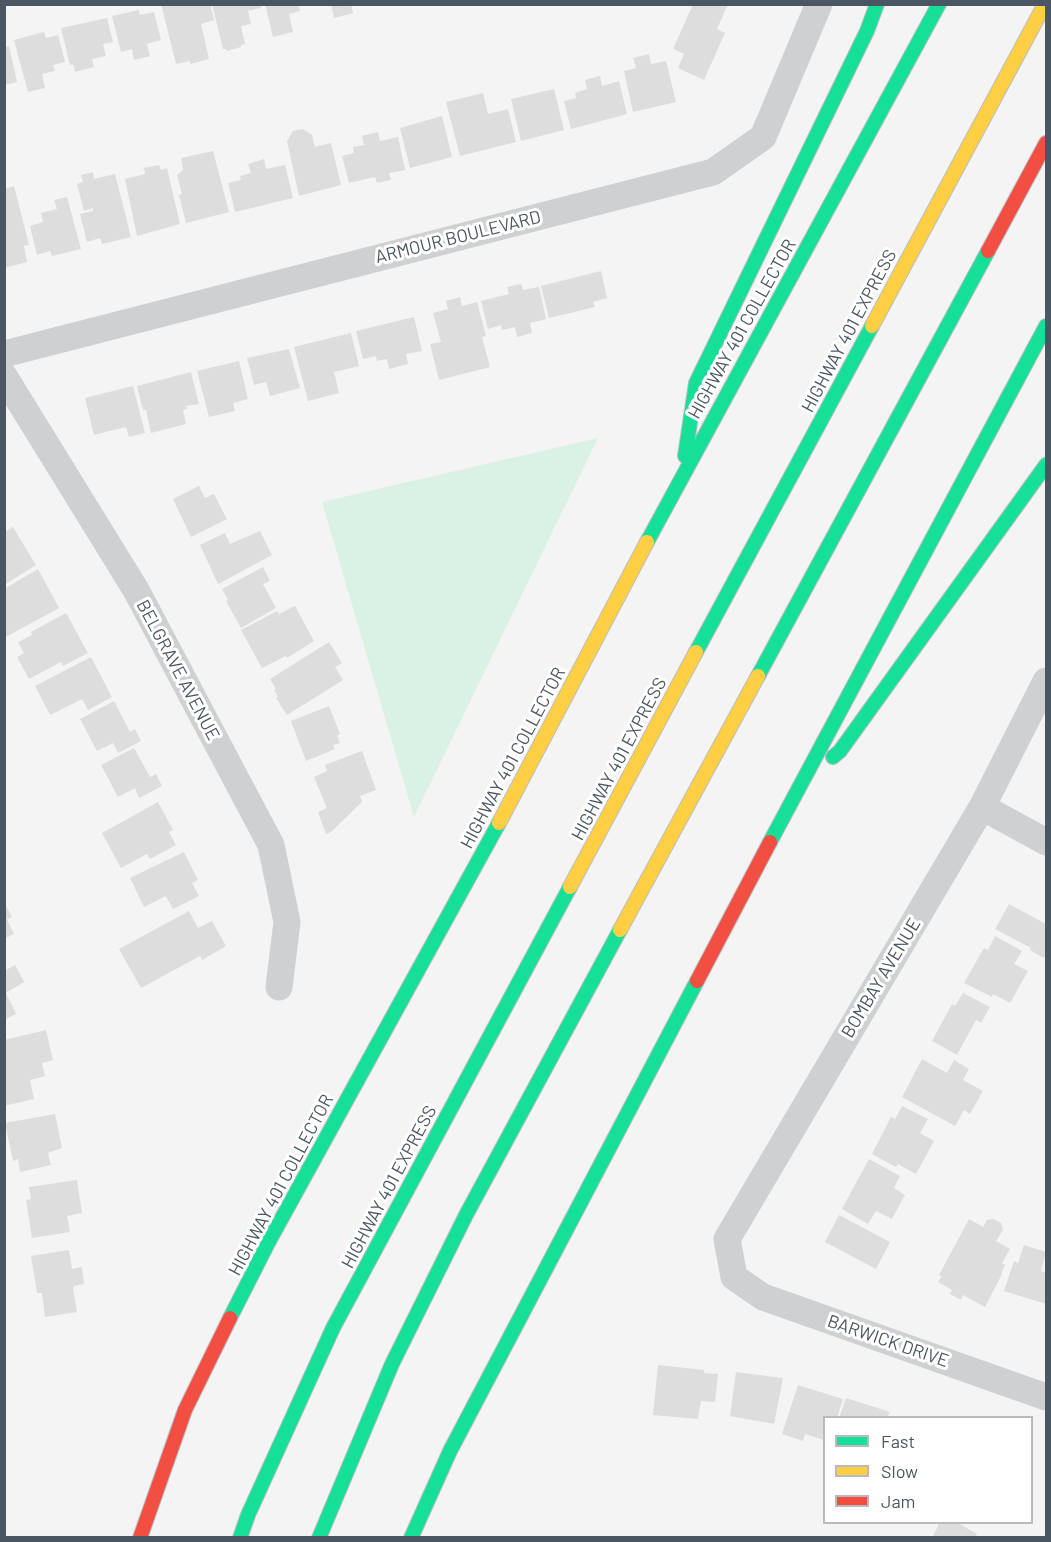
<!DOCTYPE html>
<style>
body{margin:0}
#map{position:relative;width:1051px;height:1542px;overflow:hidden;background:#f4f4f4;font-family:Barlow,sans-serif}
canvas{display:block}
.frame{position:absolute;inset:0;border:6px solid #4a5661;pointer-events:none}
.legend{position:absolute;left:823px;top:1416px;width:210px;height:108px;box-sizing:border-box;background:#fff;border:2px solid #b7bbc0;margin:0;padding:8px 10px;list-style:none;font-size:18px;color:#4a5661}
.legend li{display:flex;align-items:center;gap:12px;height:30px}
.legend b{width:30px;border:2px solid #b7bbc0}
</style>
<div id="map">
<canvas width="1051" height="1542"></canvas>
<div class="frame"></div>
<ul class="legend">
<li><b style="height:8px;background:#16e098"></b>Fast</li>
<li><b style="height:8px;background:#ffcf43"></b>Slow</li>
<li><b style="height:8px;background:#f24e42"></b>Jam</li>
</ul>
</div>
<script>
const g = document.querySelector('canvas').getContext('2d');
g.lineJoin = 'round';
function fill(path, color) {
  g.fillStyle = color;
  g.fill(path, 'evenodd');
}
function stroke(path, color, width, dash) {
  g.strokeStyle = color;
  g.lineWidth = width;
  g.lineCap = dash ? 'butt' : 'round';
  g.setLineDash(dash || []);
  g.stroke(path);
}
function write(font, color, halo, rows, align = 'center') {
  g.font = font + ' Barlow,sans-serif';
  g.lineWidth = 6;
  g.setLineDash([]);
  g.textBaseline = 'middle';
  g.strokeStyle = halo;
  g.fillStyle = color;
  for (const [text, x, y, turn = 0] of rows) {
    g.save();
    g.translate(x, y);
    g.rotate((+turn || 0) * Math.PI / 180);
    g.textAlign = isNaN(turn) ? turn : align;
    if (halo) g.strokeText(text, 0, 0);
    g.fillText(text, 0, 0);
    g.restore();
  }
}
fill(new Path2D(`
 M 598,438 L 414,817 L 322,502 Z`), '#d9f2e3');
fill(new Path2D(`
 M 161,4 L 210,4 L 214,20 L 201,24 L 209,59 L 190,64 L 190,61 L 176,64 Z
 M 212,4 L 260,4 L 261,8 L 248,11 L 251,24 L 241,26 L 245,44 L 241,45 L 241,47 L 227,51 L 226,49 L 223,49 Z
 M 265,4 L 298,4 L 300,11 L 289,14 L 293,32 L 273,37 Z
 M 331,4 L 351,4 L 353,13 L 334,18 Z
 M 693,4 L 728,4 L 717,29 L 725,33 L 704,80 L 678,68 L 684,54 L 673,49 Z
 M 139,10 L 140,15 L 154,12 L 161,40 L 147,44 L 150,56 L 134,60 L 132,49 L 121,52 L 112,16 Z
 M 107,18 L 113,42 L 103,44 L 106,56 L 92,59 L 94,67 L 75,72 L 73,64 L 70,65 L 61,28 Z
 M 44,32 L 46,38 L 58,35 L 65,62 L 53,65 L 55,71 L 42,74 L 45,88 L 28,92 L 14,40 Z
 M 9,46 L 17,82 L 4,85 L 4,47 Z
 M 649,54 L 651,64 L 666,61 L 676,102 L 633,112 L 624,71 L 636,68 L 633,58 Z
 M 600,76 L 602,86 L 619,81 L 627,114 L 571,129 L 564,101 L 576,98 L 575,93 L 587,89 L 585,80 Z
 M 554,89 L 564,130 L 521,141 L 511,99 Z
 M 483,93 L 488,114 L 508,109 L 516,142 L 460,156 L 446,102 Z
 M 442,116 L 452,157 L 410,168 L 400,128 Z
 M 303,129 L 312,135 L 315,147 L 331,143 L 341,185 L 299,196 L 287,141 L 293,131 Z
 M 378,132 L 380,141 L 398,137 L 405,170 L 389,173 L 391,180 L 377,183 L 375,177 L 349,183 L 342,156 L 354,153 L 353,147 L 364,145 L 362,136 Z
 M 213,151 L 229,212 L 186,223 L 179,195 L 182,194 L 177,175 L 183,170 L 181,158 Z
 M 264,159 L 266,169 L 285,165 L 293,198 L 235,212 L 228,183 L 241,180 L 240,176 L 251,173 L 248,164 Z
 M 159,165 L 161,170 L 167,168 L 180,224 L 137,236 L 125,179 L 145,174 L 144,168 Z
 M 93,172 L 94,179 L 115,174 L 131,237 L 102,244 L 100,238 L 87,242 L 80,214 L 93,211 L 93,208 L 84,211 L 77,184 L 83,182 L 81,175 Z
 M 14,186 L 29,245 L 24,246 L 27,262 L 4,268 L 4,189 Z
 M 67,197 L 81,249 L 52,256 L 50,251 L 37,255 L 30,226 L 43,222 L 41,213 L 57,209 L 54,200 Z
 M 601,271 L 607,298 L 593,302 L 595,307 L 549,318 L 541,286 Z
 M 521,284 L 523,290 L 539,287 L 546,319 L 530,323 L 532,333 L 517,337 L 515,327 L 502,330 L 501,325 L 488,329 L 481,301 L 509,294 L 507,287 Z
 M 460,297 L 462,306 L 477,302 L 486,336 L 482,337 L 490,367 L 439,380 L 430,344 L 441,342 L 433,313 L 448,309 L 446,301 Z
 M 414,317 L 422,351 L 406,354 L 408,364 L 389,369 L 387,359 L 377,361 L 376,356 L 363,359 L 356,331 Z
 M 351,333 L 359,366 L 334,372 L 339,393 L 308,401 L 294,347 Z
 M 289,349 L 300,388 L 270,396 L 266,382 L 254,385 L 247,358 Z
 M 239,361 L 248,399 L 233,403 L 235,411 L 209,417 L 197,371 Z
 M 191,372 L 199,404 L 186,406 L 187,409 L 183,410 L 186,424 L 151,433 L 146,410 L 143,410 L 137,386 Z
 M 133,386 L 145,433 L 129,437 L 126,427 L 94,435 L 85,398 Z
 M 199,486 L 205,498 L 214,494 L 227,519 L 191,537 L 173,499 Z
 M 13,527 L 36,565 L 4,585 L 4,532 Z
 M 260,531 L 272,555 L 218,584 L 200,545 L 225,533 L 230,544 Z
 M 263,567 L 270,581 L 263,584 L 276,608 L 241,628 L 226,601 L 228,600 L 222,589 Z
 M 38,569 L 59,608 L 4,638 L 4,589 Z
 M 295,606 L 314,641 L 287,658 L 286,656 L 262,668 L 241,630 L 277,611 L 279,614 Z
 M 66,613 L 88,653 L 63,666 L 61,662 L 29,679 L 17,657 L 24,653 L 18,642 L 32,635 L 31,632 Z
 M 329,642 L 342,663 L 335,667 L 343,680 L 287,715 L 276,698 L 278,697 L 274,690 L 276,689 L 270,679 Z
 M 91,657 L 112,697 L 88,710 L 82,699 L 50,715 L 35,686 Z
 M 114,701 L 130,732 L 135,729 L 141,741 L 118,753 L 113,743 L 97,751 L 80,719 Z
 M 329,706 L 340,734 L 337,736 L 340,743 L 333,745 L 335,749 L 306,761 L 291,721 Z
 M 134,748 L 150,777 L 156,774 L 162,786 L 139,798 L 135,788 L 118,797 L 101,765 Z
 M 362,751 L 376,790 L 360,796 L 362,802 L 331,832 L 326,834 L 318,812 L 327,808 L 314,777 L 327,771 L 325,765 Z
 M 158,802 L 173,830 L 169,832 L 176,845 L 150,859 L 147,854 L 121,868 L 102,833 Z
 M 184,852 L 198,880 L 192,883 L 199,896 L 173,909 L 166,896 L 144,907 L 130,878 Z
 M 4,902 L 12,917 L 7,919 L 14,934 L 4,939 Z
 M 1009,904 L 1046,924 L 1046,954 L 1044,958 L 1030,950 L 1031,948 L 995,929 Z
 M 189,911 L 198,928 L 212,921 L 226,946 L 202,960 L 200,956 L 141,988 L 119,949 Z
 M 995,936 L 1022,951 L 1014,964 L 1028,971 L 1010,1003 L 993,994 L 992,997 L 964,983 L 984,948 L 988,950 Z
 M 15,965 L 24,982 L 6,993 L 16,1014 L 4,1020 L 4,971 Z
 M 963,993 L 990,1007 L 981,1023 L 976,1020 L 957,1055 L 932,1041 L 952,1004 L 955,1006 Z
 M 46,1030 L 53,1060 L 42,1063 L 45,1076 L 30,1080 L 34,1099 L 4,1106 L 4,1040 Z
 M 922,1059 L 947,1073 L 954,1060 L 969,1069 L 963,1080 L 983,1091 L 970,1114 L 964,1110 L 955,1126 L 902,1097 Z
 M 902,1106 L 928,1119 L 920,1133 L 934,1141 L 916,1174 L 898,1164 L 896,1167 L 872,1154 L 891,1117 L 895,1119 Z
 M 55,1114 L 62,1148 L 48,1153 L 51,1165 L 20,1172 L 18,1159 L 13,1161 L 5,1123 Z
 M 869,1159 L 900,1176 L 894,1188 L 905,1195 L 892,1219 L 876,1211 L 868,1224 L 842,1209 Z
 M 77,1180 L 82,1213 L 67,1216 L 70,1232 L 32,1238 L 26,1200 L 31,1199 L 29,1187 Z
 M 839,1215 L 890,1242 L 876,1269 L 825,1242 Z
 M 969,1219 L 983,1227 L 987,1220 L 993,1219 L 1001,1223 L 1003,1230 L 996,1241 L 1010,1249 L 1002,1263 L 1005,1265 L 1001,1274 L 1002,1274 L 985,1307 L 963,1295 L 961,1300 L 950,1294 L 952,1290 L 938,1282 L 942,1276 L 939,1275 Z
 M 1024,1245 L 1046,1252 L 1041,1271 L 1046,1273 L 1046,1304 L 1004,1291 L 1014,1261 L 1018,1263 Z
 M 69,1250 L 72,1269 L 82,1267 L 84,1284 L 74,1286 L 73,1288 L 77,1312 L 45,1317 L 42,1293 L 37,1293 L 31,1256 Z
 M 658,1365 L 704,1370 L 704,1373 L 718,1374 L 715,1402 L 701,1401 L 698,1419 L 653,1415 Z
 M 736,1372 L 783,1378 L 774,1424 L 730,1416 Z
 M 798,1385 L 843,1399 L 837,1418 L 824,1418 L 824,1440 L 805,1434 L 803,1441 L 782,1434 Z
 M 846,1398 L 890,1412 L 888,1416 L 892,1418 L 839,1418 Z
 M 940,1522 L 956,1522 L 977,1534 L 975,1538 L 932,1538 Z`), '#ddddde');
const fast = new Path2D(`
 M 685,456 L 696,383 L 867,31 L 877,4
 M 647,542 L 939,4
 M 696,652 L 872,326
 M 758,676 L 988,251
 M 833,757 L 840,751 L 1046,465
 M 770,842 L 1046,326
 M 230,1318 L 267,1245 L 499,823
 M 240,1538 L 248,1515 L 333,1328 L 570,887
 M 319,1538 L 392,1364 L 466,1215 L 620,930
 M 411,1538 L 450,1451 L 697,981`);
const slow = new Path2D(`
 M 872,326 L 1045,4
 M 499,823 L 647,542
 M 570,887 L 696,652
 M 620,930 L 758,676`);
const jam = new Path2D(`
 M 988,251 L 1046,143
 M 697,981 L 770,842
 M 140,1538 L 185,1410 L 230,1318`);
stroke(fast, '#b9bec3', 16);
stroke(slow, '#b9bec3', 16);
stroke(jam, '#b9bec3', 16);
stroke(new Path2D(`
 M 4,354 L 713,172 L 763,137 L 819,4
 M 4,376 L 136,590 L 271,845 L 287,922 L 279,987
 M 1046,681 L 982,807 L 727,1239 L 734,1277 L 763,1297 L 1046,1397
 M 982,807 L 1046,842`), '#ced0d2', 27);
stroke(fast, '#16e098', 14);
stroke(slow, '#ffcf43', 14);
stroke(jam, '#f24e42', 14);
write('18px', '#4a5661', '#fff', [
 ["ARMOUR BOULEVARD",458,237,-14],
 ["HIGHWAY 401 COLLECTOR",742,329,-61],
 ["HIGHWAY 401 EXPRESS",849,331,-62],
 ["BELGRAVE AVENUE",178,670,62],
 ["HIGHWAY 401 COLLECTOR",513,758,-62],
 ["HIGHWAY 401 EXPRESS",619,759,-62],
 ["BOMBAY AVENUE",881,978,-59],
 ["HIGHWAY 401 COLLECTOR",281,1185,-62],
 ["HIGHWAY 401 EXPRESS",389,1187,-62],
 ["BARWICK DRIVE",888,1341,19]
]);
</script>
